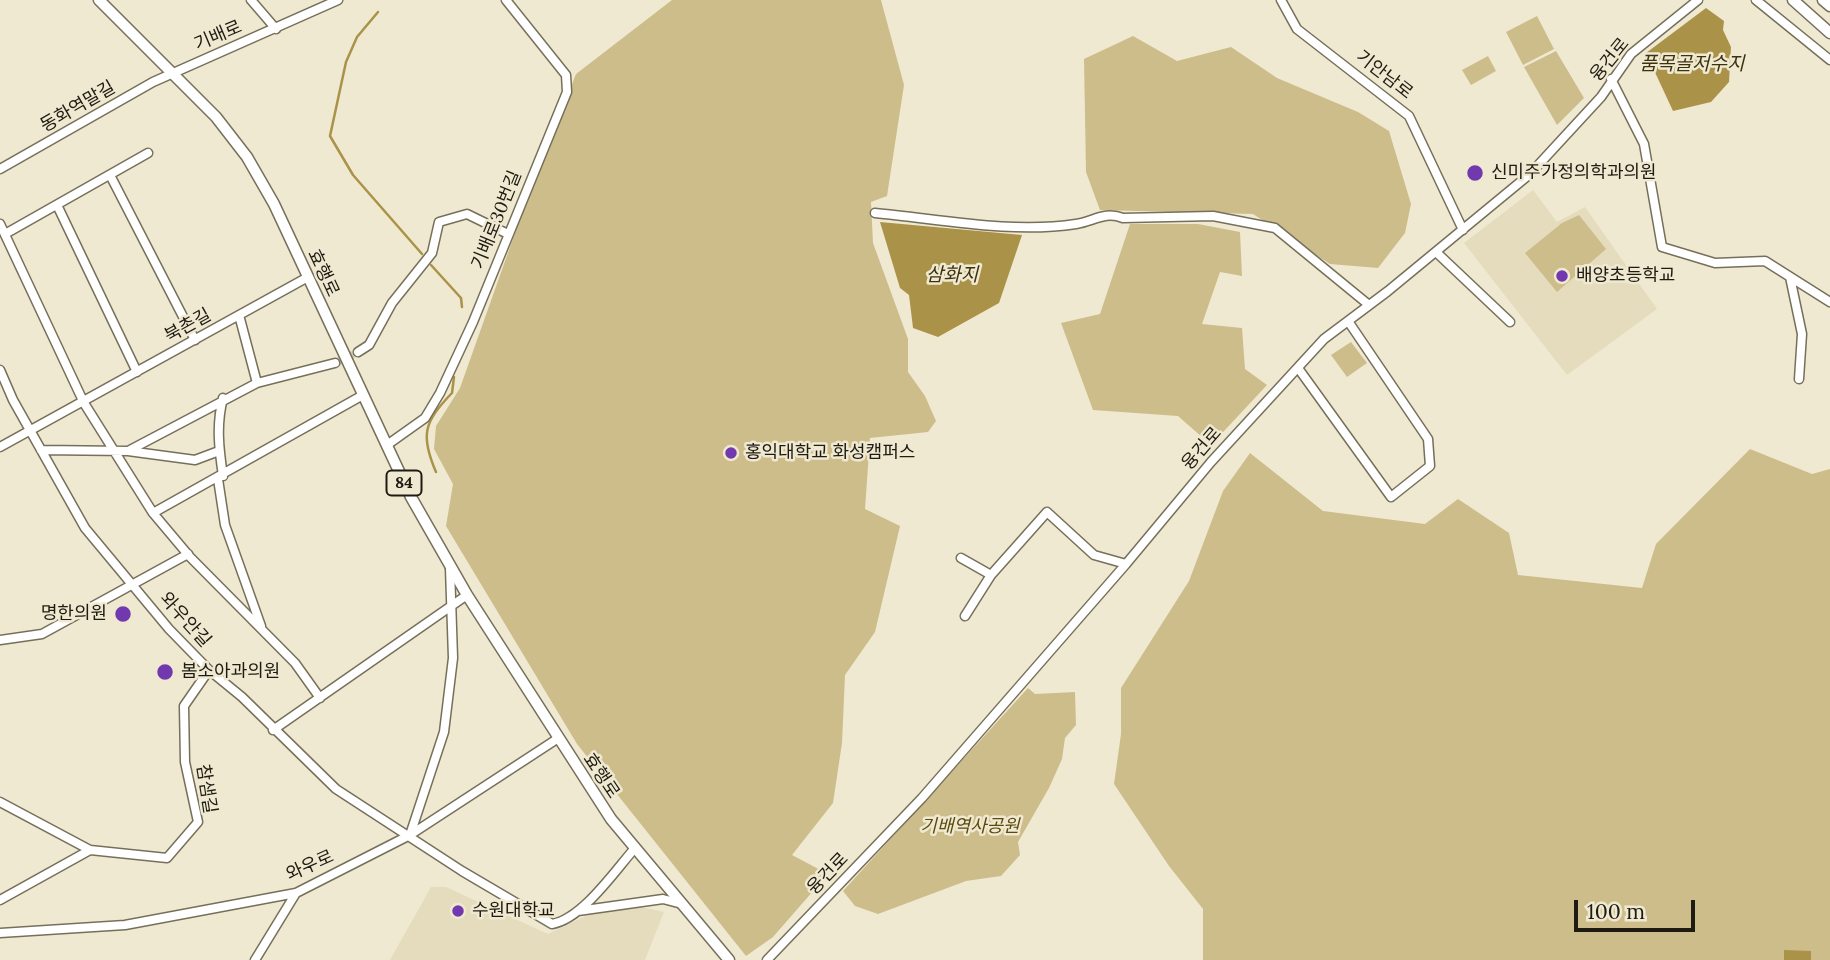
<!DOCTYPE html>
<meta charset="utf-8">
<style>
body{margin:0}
#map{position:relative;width:1830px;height:960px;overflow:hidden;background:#f0e9d1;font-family:Lora,serif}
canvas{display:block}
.scale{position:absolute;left:1574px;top:900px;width:121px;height:32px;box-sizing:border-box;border:4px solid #1d1b12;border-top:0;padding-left:9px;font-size:21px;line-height:24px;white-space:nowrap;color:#1d1b12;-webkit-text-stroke:5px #f0e9d1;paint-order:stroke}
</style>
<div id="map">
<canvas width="1830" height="960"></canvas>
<div class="scale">100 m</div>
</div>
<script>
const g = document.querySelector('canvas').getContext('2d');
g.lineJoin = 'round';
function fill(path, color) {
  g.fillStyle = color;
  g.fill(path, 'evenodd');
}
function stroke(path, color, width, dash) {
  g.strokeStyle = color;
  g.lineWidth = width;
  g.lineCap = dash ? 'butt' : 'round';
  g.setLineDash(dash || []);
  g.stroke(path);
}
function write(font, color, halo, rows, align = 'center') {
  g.font = font + ' Lora,"Noto Sans KR",serif';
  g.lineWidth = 5;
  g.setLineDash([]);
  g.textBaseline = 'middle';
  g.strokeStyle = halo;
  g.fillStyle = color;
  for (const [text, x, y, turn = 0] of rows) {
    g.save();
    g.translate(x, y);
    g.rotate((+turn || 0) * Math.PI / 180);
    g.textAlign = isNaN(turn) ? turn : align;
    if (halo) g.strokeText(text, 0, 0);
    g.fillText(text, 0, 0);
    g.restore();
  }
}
fill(new Path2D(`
 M 1533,190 L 1557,222 L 1585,207 L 1657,309 L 1567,375 L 1464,243 Z
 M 431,887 L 446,887 L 548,934 L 594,912 L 641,907 L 664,912 L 645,960 L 390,960 Z`), '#e5dcbe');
fill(new Path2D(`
 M 672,0 L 881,0 L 904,85 L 887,196 L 871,202 L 873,243 L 908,339 L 908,372 L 925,396 L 936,421 L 928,432 L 870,438 L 865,509 L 900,526 L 875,632 L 845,675 L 842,743 L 833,803 L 792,855 L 828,874 L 773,937 L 746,956 L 577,744 L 446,526 L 453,484 L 434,449 L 436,426 L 460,388 L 526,202 L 576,74 Z
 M 1537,16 L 1554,49 L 1523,65 L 1506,32 Z
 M 1133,36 L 1177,61 L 1231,47 L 1277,78 L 1358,112 L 1389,131 L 1411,204 L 1405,233 L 1378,268 L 1330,264 L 1253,214 L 1100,210 L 1086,172 L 1084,59 Z
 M 1556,51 L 1584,98 L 1557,125 L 1524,67 Z
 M 1488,56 L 1496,71 L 1471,85 L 1462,70 Z
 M 1579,215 L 1606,249 L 1557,292 L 1525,253 L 1562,223 Z
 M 1130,224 L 1198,224 L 1240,232 L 1242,276 L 1220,272 L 1202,324 L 1242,328 L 1245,369 L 1267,385 L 1211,445 L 1178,416 L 1093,410 L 1061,323 L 1100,314 Z
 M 1351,342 L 1367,363 L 1347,377 L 1331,355 Z
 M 1750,449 L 1812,474 L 1830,469 L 1830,960 L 1203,960 L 1203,909 L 1169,866 L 1114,784 L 1121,734 L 1121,688 L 1189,581 L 1223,491 L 1250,453 L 1323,511 L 1425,524 L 1458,499 L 1509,533 L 1518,575 L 1642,588 L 1656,544 Z
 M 1028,688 L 1035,694 L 1075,692 L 1076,725 L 1065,738 L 1062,759 L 1049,788 L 1018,842 L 1020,855 L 1001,876 L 966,881 L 878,914 L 855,906 L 843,891 Z`), '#cdbd8b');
fill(new Path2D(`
 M 1706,8 L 1724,21 L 1723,30 L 1731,47 L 1729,82 L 1711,102 L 1673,111 L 1646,53 Z
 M 880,222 L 1022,235 L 999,303 L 938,337 L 913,328 L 909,295 L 900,288 Z
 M 1784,950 L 1811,951 L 1811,960 L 1784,960 Z`), '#aa9348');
stroke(new Path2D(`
 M 378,12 L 357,37 L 346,62 L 330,136 L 353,175 L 422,254
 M 431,265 L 461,298 L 462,307
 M 436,472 C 420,435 424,422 452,393 L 454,377`), '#aa9348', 2.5);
stroke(new Path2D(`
 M 335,363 L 358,352`), '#d0cab4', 8, [8, 4]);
const minor = new Path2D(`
 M 251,0 L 276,29
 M 1281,0 L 1297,29 L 1409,116 L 1463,230
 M 1756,0 L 1830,60
 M 1611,79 L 1644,144 L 1662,247 L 1715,263 L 1765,261 L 1830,302
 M 0,169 L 153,82 L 338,0
 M 110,175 L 195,340
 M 57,205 L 137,372
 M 875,213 C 940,219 1011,234 1076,224 C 1094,221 1105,211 1123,218 L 1213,216 L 1275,228 L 1369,305
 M 0,224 L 84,403 L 153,513 L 363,395
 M 5,234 L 148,153
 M 1436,252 L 1510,322
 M 1790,277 L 1802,334 L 1799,379
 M 239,315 L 257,383
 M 358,352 L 369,345 L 392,303 L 432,253 L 439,222 L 467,214 L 508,234
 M 1298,368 L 1391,497 L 1430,466 L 1428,439 L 1348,321
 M 0,370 L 13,400 L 85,528 L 169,629 L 209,670 L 242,697 L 336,789 L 462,871 L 552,924 C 582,919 614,872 635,848
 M 387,445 L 425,418 L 440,393 L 473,322 L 567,92 L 566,75 L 506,0
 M 0,447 L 308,277
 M 41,450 L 128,451 L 257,383 L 335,363
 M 128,451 L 195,460 L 219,451
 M 223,476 C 219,449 216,425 223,398
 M 218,479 L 225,525 L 261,626
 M 153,513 L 190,557 L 295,663 L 320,698
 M 961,558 L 991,575
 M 965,616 L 991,575 L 1047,512 L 1094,555 L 1126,564
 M 0,640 L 42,634 L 188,554
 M 273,730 L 467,595
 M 0,802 L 90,850 L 167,858 L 198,822 L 185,762 L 184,706 L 209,670
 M 410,835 L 444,732 L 453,658 L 450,568
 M 0,900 L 90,850
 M 578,911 L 663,899 L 682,904
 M 0,933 L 125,925 L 296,893 L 410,835 L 557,739
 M 255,960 L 296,893
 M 767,960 L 922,798 L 1126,564 L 1211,462 L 1324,339 L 1388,291 L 1530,174 L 1601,97 L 1631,54 L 1698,0`);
const major = new Path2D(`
 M 99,0 L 216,117 L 247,157 L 274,204 L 411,497 L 467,595 L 611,819 L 729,960
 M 1793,0 L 1830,33
 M 1823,0 L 1830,6`);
stroke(minor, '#766f5a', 11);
stroke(major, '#766f5a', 13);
stroke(minor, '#fff', 8);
stroke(major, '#fff', 10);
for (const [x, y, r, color] of [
 [1475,173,9,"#7239af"],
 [1562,276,7,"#7239af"],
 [731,453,7,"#7239af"],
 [123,614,9,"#7239af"],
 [165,672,9,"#7239af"],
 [458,911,7,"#7239af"]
]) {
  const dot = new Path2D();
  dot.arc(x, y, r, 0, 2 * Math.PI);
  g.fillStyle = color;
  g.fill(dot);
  stroke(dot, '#f0e9d1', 2.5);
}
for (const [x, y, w] of [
 [404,483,35]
]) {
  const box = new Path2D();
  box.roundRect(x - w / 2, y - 12.5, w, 25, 5);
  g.fillStyle = '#f0e9d1';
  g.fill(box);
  stroke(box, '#1d1b12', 2);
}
write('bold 16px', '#1d1b12', null, [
 ["84",404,483]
]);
write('18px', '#1d1b12', '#f0e9d1', [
 ["기배로",218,36,-23],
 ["융건로",1610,60,-51],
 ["기안남로",1384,75,38],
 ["동화역말길",78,107,-30],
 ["기배로30번길",497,220,-68],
 ["효행로",323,273,65],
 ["북촌길",188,326,-29],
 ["융건로",1202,449,-49],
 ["와우안길",185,620,48],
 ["효행로",601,776,56],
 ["참샘길",206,789,81],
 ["와우로",310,866,-24],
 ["융건로",828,874,-46]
]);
write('18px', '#1d1b12', '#f0e9d1', [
 ["신미주가정의학과의원",1491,173],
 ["배양초등학교",1576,276],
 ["홍익대학교 화성캠퍼스",745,453],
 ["명한의원",107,614,"right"],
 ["봄소아과의원",181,672],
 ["수원대학교",472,911]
], 'left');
write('italic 18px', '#5a4a0e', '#f0e9d1', [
 ["기배역사공원",970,827]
]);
write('italic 19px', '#3c3210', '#f0e9d1', [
 ["품목골저수지",1692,65],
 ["삼화지",952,276]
]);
</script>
